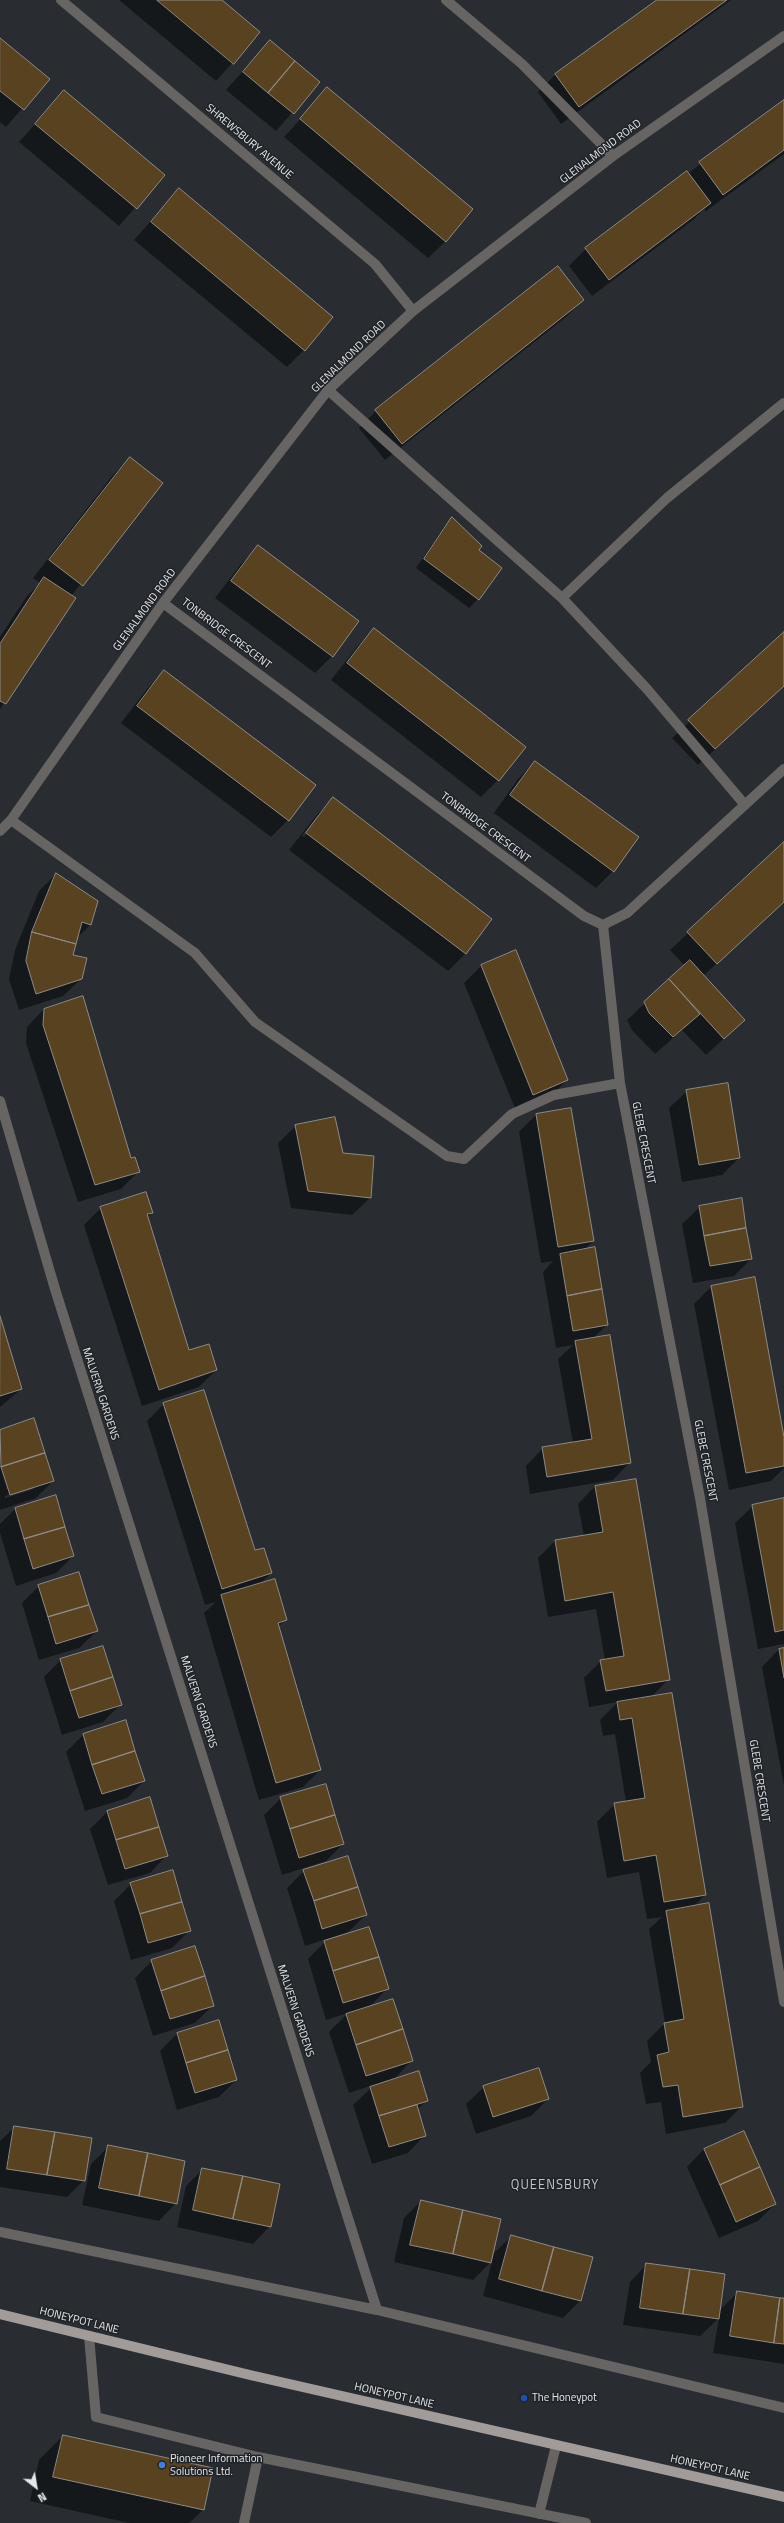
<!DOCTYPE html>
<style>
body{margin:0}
#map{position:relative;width:784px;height:2523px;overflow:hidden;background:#292d31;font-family:"Titillium Web",sans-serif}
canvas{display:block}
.north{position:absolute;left:16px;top:2467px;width:40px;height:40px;-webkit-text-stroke:3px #202327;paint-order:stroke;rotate:149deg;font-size:11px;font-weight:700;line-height:16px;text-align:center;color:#e6e9eb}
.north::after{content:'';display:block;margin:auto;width:14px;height:18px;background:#e6e9eb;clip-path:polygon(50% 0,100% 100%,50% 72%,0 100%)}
</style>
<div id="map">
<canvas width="784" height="2523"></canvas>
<div class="north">N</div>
</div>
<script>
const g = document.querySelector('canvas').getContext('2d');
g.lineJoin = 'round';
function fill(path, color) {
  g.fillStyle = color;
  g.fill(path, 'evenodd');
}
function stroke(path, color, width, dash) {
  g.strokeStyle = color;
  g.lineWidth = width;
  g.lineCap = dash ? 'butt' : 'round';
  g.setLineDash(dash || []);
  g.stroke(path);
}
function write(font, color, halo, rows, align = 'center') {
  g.font = font + ' "Titillium Web",sans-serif';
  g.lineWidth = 3;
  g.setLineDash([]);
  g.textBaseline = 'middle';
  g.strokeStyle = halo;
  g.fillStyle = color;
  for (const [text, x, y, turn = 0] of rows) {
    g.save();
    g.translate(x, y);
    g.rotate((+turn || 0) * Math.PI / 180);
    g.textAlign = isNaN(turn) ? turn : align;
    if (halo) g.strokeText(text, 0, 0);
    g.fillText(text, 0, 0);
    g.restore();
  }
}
fill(new Path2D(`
 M 119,0 L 220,0 L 259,33 L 216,81 Z
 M 659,0 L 731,0 L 561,124 L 538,92 L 555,75 Z
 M 0,39 L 48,79 L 6,127 L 0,122 Z
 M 270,41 L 319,82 L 276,131 L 226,90 Z
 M 328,89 L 446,241 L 428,258 L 284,137 Z
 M 64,92 L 164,175 L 119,226 L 19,142 Z
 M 784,102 L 784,154 L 706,211 L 704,209 L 693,220 L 592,296 L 569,266 L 586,249 Z
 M 179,189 L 304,350 L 287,367 L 134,240 Z
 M 583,300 L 566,317 L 385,460 L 359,428 L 376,411 Z
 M 130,458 L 162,483 L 71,596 L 75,599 L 0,709 L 0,637 L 27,596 L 40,583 L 33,578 L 113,475 Z
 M 452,519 L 477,550 L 478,599 L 469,608 L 416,568 L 444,527 Z
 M 258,547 L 332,656 L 315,673 L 215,598 L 241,564 Z
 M 374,630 L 498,780 L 481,797 L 331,680 L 357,647 Z
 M 784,634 L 784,686 L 698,765 L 672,738 Z
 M 164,672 L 288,820 L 271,837 L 121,723 L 147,689 Z
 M 535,762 L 613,871 L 596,888 L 494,813 L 518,779 Z
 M 333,798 L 491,919 L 465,954 L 448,971 L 289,850 L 316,816 ZM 317,816 L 320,816 L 304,837 L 302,836 Z
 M 784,843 L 784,902 L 703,976 L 744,1020 L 706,1055 L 682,1030 L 655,1054 L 632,1030 L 627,1020 L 685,966 L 670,950 Z
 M 56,874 L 97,901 L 90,925 L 76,939 L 72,955 L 81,979 L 63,996 L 19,1010 L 9,979 L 15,950 L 39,891 Z
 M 516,952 L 567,1080 L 550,1097 L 516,1111 L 464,983 L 481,966 Z
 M 44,1009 L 138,1172 L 121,1189 L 78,1202 L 26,1043 L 27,1027 Z
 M 687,1091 L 739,1158 L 722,1175 L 682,1182 L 669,1108 Z
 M 570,1109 L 593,1241 L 583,1251 L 607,1325 L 592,1339 L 630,1462 L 613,1480 L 530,1494 L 526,1466 L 543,1448 L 573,1443 L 558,1359 L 573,1345 L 556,1348 L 543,1272 L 553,1261 L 541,1263 L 519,1132 L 536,1115 Z
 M 296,1126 L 342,1154 L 373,1157 L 370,1198 L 352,1215 L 291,1208 L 278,1143 Z
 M 700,1207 L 751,1259 L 734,1276 L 693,1283 L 682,1224 Z
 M 101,1208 L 152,1213 L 147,1217 L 189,1351 L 216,1370 L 199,1387 L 142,1406 L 84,1225 Z
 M 711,1287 L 784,1442 L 784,1468 L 771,1481 L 729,1490 L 694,1304 Z
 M 0,1320 L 21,1389 L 0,1407 Z
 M 164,1404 L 254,1552 L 271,1573 L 259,1585 L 286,1619 L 278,1627 L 320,1770 L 303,1787 L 259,1800 L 204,1613 L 216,1602 L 205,1605 L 147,1421 Z
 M 33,1420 L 53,1481 L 36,1498 L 0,1510 L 0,1431 ZM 34,1486 L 34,1489 L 5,1498 L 5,1496 Z
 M 595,1486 L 668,1680 L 651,1697 L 705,1895 L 693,1907 L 742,2106 L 725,2123 L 666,2134 L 661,2102 L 646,2104 L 640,2073 L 651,2062 L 647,2041 L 665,2023 L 649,1929 L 662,1917 L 647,1919 L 639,1872 L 607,1878 L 597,1822 L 615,1804 L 626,1802 L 615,1734 L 603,1736 L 600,1720 L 618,1702 L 589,1707 L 584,1678 L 601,1661 L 605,1660 L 596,1609 L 548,1617 L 538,1558 L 555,1541 L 584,1536 L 578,1504 Z
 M 55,1497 L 73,1556 L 56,1573 L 16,1586 L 0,1533 L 0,1524 L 15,1509 Z
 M 784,1499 L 784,1644 L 758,1649 L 735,1523 L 753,1506 Z
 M 39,1586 L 97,1631 L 79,1648 L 39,1660 L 22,1603 Z
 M 779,1649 L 784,1649 L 784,1786 L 762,1667 Z
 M 61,1660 L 120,1705 L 103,1722 L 62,1735 L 44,1677 Z
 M 83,1735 L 144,1781 L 127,1798 L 85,1811 L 66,1752 Z
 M 281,1798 L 343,1844 L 326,1861 L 282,1875 L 264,1815 Z
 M 108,1811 L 167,1855 L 150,1873 L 108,1885 L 90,1829 Z
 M 304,1871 L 366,1915 L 348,1932 L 305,1946 L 287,1888 Z
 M 131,1884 L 190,1930 L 172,1948 L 131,1960 L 114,1901 Z
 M 325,1942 L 388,1988 L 368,2008 L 412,2060 L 395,2078 L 349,2093 L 329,2032 L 348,2013 L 326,2020 L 308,1959 Z
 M 152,1961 L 213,2005 L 195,2023 L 153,2036 L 135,1978 Z
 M 218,2022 L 236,2080 L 219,2097 L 177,2110 L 160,2051 L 177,2034 Z
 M 484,2087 L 548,2099 L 531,2116 L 476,2134 L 466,2104 Z
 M 371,2088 L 427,2100 L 417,2110 L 425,2135 L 408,2153 L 372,2164 L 353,2105 Z
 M 15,2127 L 84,2180 L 67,2197 L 0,2187 L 0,2141 Z
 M 108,2147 L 176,2203 L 159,2221 L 82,2205 L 91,2164 Z
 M 704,2149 L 775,2204 L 758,2221 L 719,2238 L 687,2167 Z
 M 203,2169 L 270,2226 L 253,2244 L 177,2227 L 186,2186 Z
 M 421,2201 L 490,2263 L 473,2280 L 394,2262 L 404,2218 Z
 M 512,2236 L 580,2301 L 563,2318 L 483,2296 L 494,2253 Z
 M 647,2264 L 719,2311 L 737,2293 L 784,2299 L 784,2364 L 713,2353 L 719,2318 L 700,2336 L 623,2325 L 630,2282 Z
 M 63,2436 L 203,2510 L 189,2523 L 129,2523 L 30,2501 L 39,2460 Z`), '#0007');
const building = new Path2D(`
 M 157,0 L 222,0 L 260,32 L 234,64 Z
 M 657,0 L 727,0 L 579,107 L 555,74 Z
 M 0,38 L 50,79 L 24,110 L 0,91 Z
 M 270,40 L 295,61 L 268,93 L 243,72 Z
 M 295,61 L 320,82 L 294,114 L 268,93 Z
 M 327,87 L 473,209 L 446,242 L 300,119 Z
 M 64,90 L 165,175 L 137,209 L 35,124 Z
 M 784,100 L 784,150 L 723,195 L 699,162 Z
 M 687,171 L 711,203 L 609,280 L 585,248 Z
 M 179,188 L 333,317 L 305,351 L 151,222 Z
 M 558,266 L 584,300 L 402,444 L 375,410 Z
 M 130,457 L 163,483 L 83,586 L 49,560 Z
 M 452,517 L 482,546 L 479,550 L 502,568 L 479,600 L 424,559 Z
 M 258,545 L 359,621 L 333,657 L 231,581 Z
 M 44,577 L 76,598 L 6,704 L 0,701 L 0,644 Z
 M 374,628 L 526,747 L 499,781 L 347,663 Z
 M 784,632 L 784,686 L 715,749 L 688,720 Z
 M 164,670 L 316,785 L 289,821 L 137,706 Z
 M 535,761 L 639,837 L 614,872 L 510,795 Z
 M 333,797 L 492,919 L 466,954 L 306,833 Z
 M 784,842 L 784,902 L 717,964 L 687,932 Z
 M 56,873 L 98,901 L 91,925 L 82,922 L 76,944 L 32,932 Z
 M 32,932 L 76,944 L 73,955 L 87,958 L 82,979 L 36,994 L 26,961 Z
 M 516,950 L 568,1080 L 533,1095 L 481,965 Z
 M 690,960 L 745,1020 L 724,1039 L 669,979 Z
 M 669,979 L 700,1014 L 673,1037 L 649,1013 L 644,1002 Z
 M 83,996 L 131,1158 L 135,1157 L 140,1172 L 95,1185 L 43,1025 L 44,1009 Z
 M 728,1083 L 740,1158 L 699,1165 L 686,1090 Z
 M 571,1108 L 594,1241 L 558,1247 L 536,1114 Z
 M 335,1117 L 343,1153 L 374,1156 L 371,1198 L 308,1191 L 295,1125 Z
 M 146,1192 L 153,1213 L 147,1214 L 189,1350 L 209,1344 L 217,1370 L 159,1390 L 100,1207 Z
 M 742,1198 L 746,1228 L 704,1236 L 699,1206 Z
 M 746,1228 L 752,1259 L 710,1266 L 704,1236 Z
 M 595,1247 L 602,1289 L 567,1296 L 560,1254 Z
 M 755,1277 L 784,1437 L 784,1466 L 746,1473 L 711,1286 Z
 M 602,1289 L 608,1325 L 573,1331 L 567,1296 Z
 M 0,1316 L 22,1389 L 0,1396 Z
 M 610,1335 L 631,1463 L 547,1477 L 542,1447 L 592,1439 L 575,1341 Z
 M 204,1390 L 255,1550 L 264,1548 L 272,1573 L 222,1589 L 163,1403 Z
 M 34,1418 L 45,1453 L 1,1467 L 0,1430 Z
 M 45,1453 L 54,1481 L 10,1495 L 1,1467 Z
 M 636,1479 L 670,1680 L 606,1691 L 600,1660 L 624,1656 L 613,1592 L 565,1601 L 555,1540 L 603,1532 L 595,1486 Z
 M 56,1495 L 65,1527 L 24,1539 L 15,1508 Z
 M 784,1498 L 784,1630 L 775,1632 L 752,1505 Z
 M 65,1527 L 74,1556 L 33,1569 L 24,1539 Z
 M 79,1572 L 89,1605 L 48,1617 L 38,1585 Z
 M 275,1579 L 287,1620 L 278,1623 L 321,1770 L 276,1783 L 221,1595 Z
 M 89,1605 L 98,1631 L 56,1644 L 48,1617 Z
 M 103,1646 L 113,1677 L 70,1691 L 60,1659 Z
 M 784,1648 L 784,1678 L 779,1649 Z
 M 113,1677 L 122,1705 L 79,1718 L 70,1691 Z
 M 672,1693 L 706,1895 L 664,1902 L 656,1855 L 624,1861 L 614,1803 L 645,1798 L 632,1718 L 620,1720 L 617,1702 Z
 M 126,1720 L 135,1751 L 92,1765 L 83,1734 Z
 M 135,1751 L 145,1781 L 102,1794 L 92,1765 Z
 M 326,1784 L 335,1815 L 290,1829 L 280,1797 Z
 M 150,1797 L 159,1827 L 116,1840 L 107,1811 Z
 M 335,1815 L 344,1844 L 299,1858 L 290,1829 Z
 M 159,1827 L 168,1856 L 125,1869 L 116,1840 Z
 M 348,1856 L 358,1887 L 314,1901 L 303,1870 Z
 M 173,1870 L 182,1902 L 140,1914 L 130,1883 Z
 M 358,1887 L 367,1915 L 322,1929 L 314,1901 Z
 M 182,1902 L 191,1931 L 148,1943 L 140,1914 Z
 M 709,1903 L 743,2107 L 683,2117 L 678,2085 L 663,2087 L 657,2055 L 669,2052 L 664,2023 L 684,2019 L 666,1911 Z
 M 369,1927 L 379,1957 L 333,1971 L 324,1941 Z
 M 195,1946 L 205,1976 L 161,1991 L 151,1960 Z
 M 379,1957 L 389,1989 L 343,2003 L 333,1971 Z
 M 205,1976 L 214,2006 L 170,2019 L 161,1991 Z
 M 393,1999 L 403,2029 L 356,2045 L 346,2014 Z
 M 219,2020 L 228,2050 L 186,2063 L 177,2033 Z
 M 403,2029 L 413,2061 L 366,2076 L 356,2045 Z
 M 228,2050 L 237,2080 L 195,2093 L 186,2063 Z
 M 539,2068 L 549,2099 L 493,2117 L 483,2086 Z
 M 419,2071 L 428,2101 L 379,2116 L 370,2087 Z
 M 417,2105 L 426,2136 L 389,2147 L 379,2116 Z
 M 14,2126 L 55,2132 L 47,2175 L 7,2169 Z
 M 744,2131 L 760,2167 L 720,2185 L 704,2149 Z
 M 55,2132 L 92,2138 L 85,2181 L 47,2175 Z
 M 108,2145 L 148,2153 L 139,2196 L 99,2188 Z
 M 148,2153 L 185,2161 L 177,2204 L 139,2196 Z
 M 760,2167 L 776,2204 L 736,2222 L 720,2185 Z
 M 202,2168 L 243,2176 L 233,2219 L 193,2210 Z
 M 243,2176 L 280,2184 L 271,2227 L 233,2219 Z
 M 421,2200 L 463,2210 L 453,2254 L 410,2245 Z
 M 463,2210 L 501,2219 L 491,2263 L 453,2254 Z
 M 511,2235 L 554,2247 L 542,2291 L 499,2279 Z
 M 554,2247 L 593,2257 L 581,2301 L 542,2291 Z
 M 646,2263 L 690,2269 L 683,2314 L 640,2308 Z
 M 690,2269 L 725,2274 L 719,2319 L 683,2314 Z
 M 737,2291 L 780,2298 L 774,2343 L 730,2336 Z
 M 780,2298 L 784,2298 L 784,2344 L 774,2343 Z
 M 63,2435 L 213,2468 L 204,2510 L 53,2477 Z`);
fill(building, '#584220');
stroke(building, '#8e8a85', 1);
stroke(new Path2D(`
 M 61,0 L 375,264 L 413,311
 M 446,0 L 522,64 L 613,156
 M 328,390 L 562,598 L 647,689 L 745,805
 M 562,598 L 667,498 L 784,403
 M 163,603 L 584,916 L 603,925
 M 11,820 L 195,953 L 255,1022 L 447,1156 L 464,1159 L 512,1114 L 554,1095 L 620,1083
 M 0,831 L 11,820 L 163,603 L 328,390 L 413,311 L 613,156 L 784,36
 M 603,925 L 620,1083 L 700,1498 L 784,2002
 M 603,925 L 627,913 L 784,769
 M 0,1101 L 55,1289 L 377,2310
 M 0,2232 L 377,2310 L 784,2408
 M 89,2336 L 96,2417 L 258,2457 L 586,2523
 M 539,2514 L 556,2446
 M 244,2523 L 258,2457`), '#676464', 10);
stroke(new Path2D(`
 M 0,2314 L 250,2375 L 784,2497`), '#a19c9a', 10);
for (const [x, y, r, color] of [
 [524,2398,4,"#1a4fb4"],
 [162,2465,4,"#3f7fe0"]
]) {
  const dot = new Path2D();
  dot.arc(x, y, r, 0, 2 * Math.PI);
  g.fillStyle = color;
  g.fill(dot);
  stroke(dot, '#202327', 1.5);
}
write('11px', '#e6e9eb', '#202327', [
 ["SHREWSBURY AVENUE",249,142,40],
 ["GLENALMOND ROAD",601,152,-37],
 ["GLENALMOND ROAD",349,357,-44],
 ["GLENALMOND ROAD",145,610,-54],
 ["TONBRIDGE CRESCENT",226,634,37],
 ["TONBRIDGE CRESCENT",485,828,37],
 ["GLEBE CRESCENT",643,1143,79],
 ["MALVERN GARDENS",100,1394,72],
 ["GLEBE CRESCENT",705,1461,79],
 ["MALVERN GARDENS",198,1702,72],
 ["GLEBE CRESCENT",759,1781,81],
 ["MALVERN GARDENS",295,2011,72],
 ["HONEYPOT LANE",79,2321,14],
 ["HONEYPOT LANE",394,2396,13],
 ["HONEYPOT LANE",710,2468,13]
]);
write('11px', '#e6e9eb', '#202327', [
 ["The Honeypot",532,2398],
 ["Pioneer Information",170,2459],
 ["Solutions Ltd.",170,2472]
], 'left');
g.letterSpacing = '1px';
write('13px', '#c1c6cb', '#202327', [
 ["QUEENSBURY",555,2186]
]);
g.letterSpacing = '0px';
</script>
